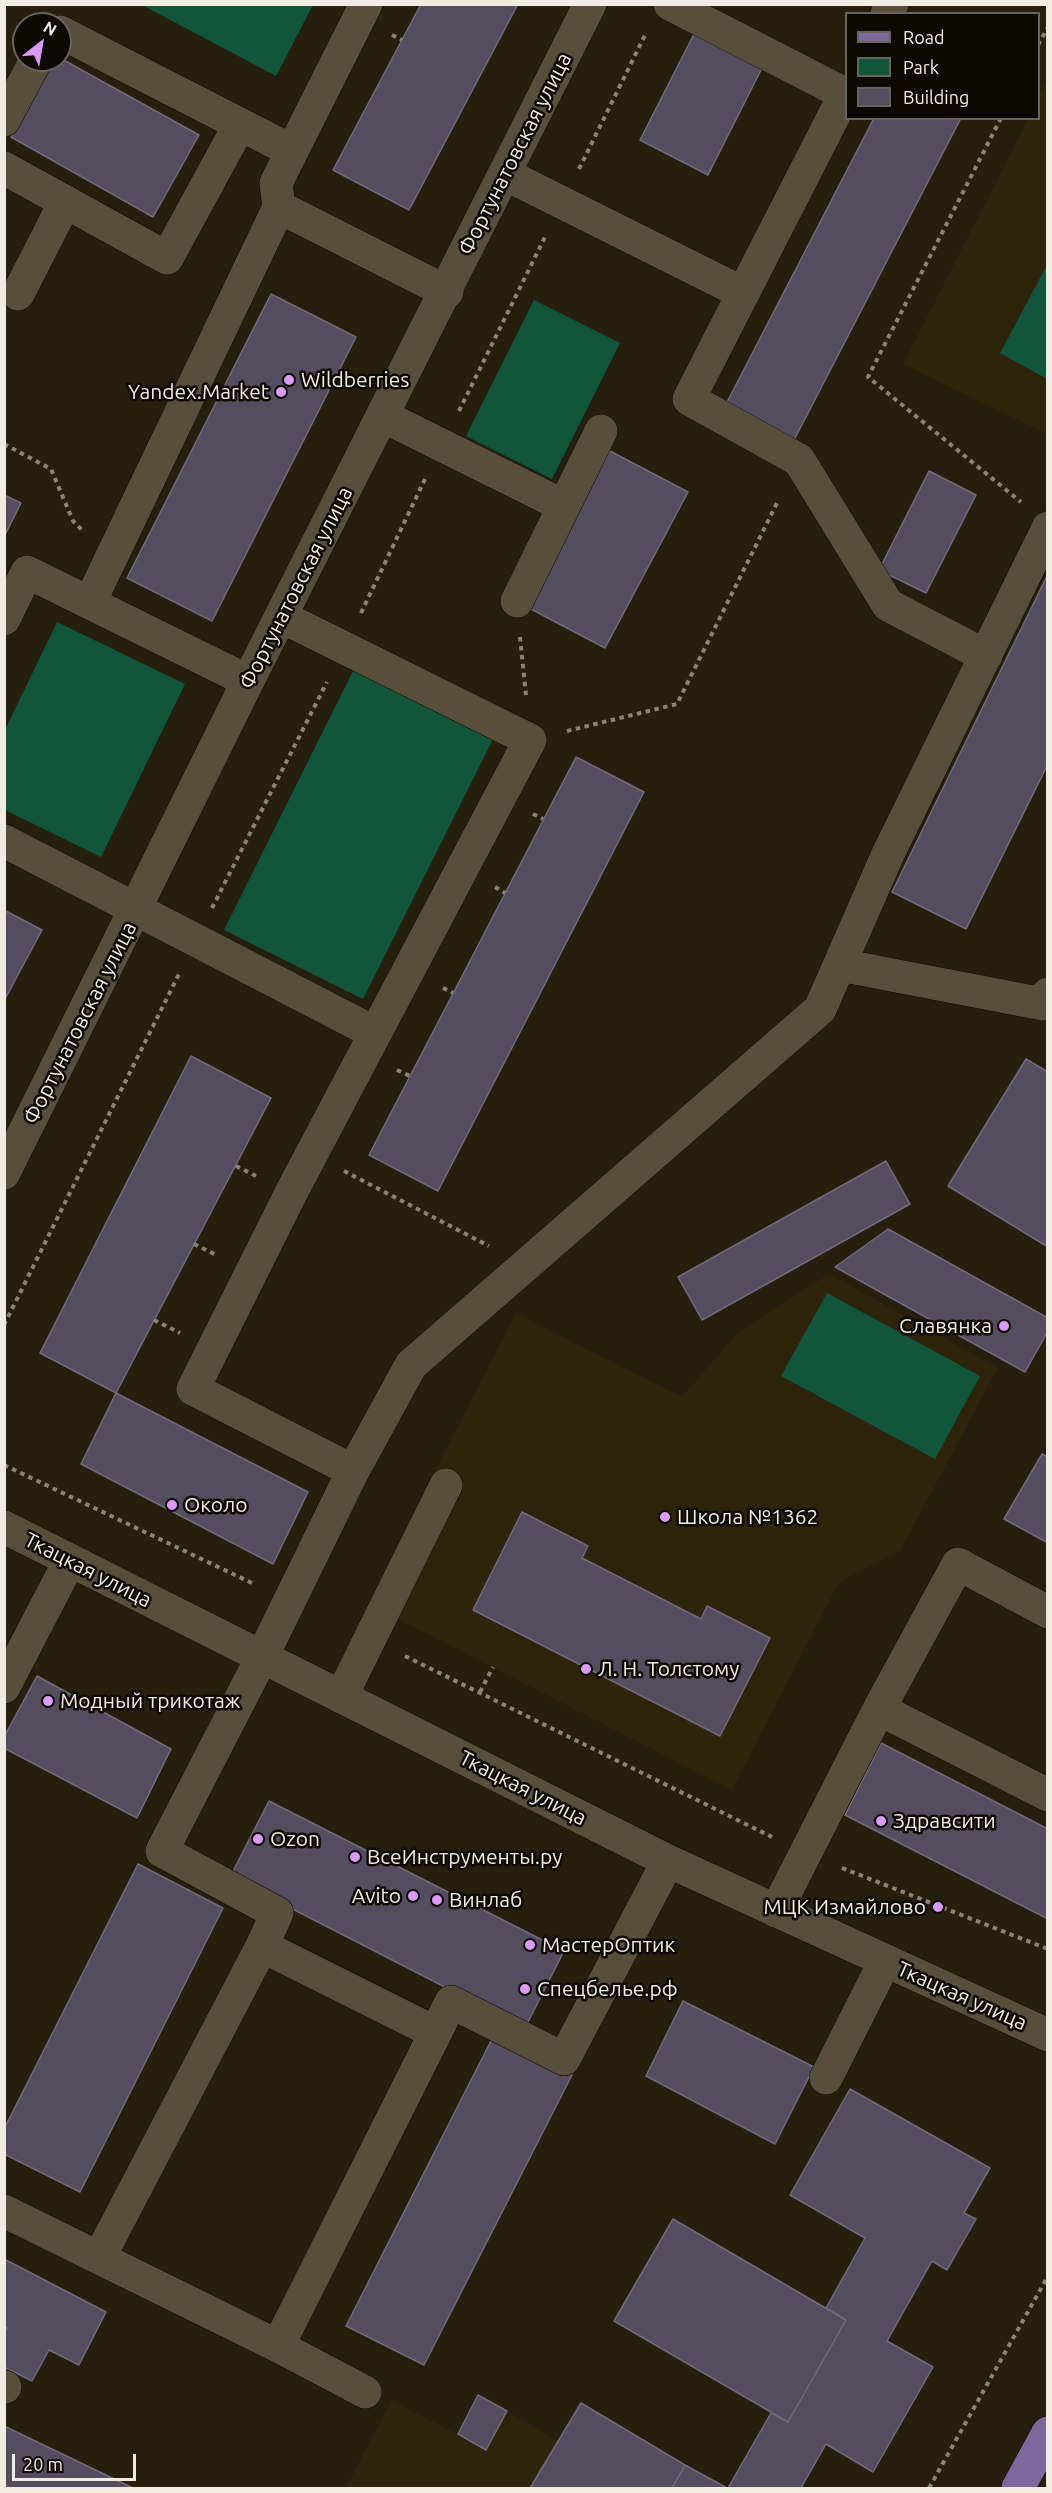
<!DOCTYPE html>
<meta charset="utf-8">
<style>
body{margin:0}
#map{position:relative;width:1052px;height:2493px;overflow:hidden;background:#261f0e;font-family:Ubuntu,sans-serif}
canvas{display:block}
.frame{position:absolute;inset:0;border:6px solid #f1ece1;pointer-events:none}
.legend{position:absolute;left:845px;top:12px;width:195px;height:108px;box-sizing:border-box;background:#0d0904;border:2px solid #68645c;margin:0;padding:8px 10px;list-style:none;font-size:18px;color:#f1ece1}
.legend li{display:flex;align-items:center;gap:12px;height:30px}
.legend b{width:30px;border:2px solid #68645c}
.north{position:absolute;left:12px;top:12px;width:60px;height:60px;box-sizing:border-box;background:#0d0904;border:2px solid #68645c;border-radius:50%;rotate:31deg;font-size:16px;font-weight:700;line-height:24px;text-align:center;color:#f1ece1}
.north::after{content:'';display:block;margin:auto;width:21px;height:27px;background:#da9af6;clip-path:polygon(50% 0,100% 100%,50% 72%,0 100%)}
.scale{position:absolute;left:12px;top:2454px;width:124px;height:27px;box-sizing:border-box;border:3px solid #f1ece1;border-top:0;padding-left:8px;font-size:18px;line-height:21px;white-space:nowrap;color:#f1ece1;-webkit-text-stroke:4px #0d0904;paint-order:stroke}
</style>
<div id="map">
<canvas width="1052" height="2493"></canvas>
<div class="frame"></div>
<ul class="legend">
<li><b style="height:8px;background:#7d689d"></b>Road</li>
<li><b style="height:16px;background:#12553d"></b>Park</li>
<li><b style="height:16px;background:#544d5f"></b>Building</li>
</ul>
<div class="north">N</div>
<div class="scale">20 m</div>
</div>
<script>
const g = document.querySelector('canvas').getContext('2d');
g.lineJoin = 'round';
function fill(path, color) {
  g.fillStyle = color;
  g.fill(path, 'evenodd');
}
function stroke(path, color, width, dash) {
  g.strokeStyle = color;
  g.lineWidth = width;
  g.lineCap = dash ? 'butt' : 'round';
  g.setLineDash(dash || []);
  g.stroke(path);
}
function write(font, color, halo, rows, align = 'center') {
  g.font = font + ' Ubuntu,sans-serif';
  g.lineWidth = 5;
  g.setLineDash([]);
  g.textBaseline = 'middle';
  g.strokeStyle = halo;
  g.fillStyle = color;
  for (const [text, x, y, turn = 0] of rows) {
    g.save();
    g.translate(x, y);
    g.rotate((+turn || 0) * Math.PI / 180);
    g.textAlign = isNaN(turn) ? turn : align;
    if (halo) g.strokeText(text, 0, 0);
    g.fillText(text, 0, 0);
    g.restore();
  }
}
fill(new Path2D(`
 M 1047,79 L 1047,434 L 903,364 L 1028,119 L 1038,118 L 1039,97 Z
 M 829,1274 L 998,1368 L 900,1551 L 839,1582 L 732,1790 L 367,1603 L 516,1313 L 682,1397 L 737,1333 Z
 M 391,2400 L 486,2449 L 507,2411 L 558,2441 L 530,2488 L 346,2488 Z`), '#2e240c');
fill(new Path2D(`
 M 142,5 L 313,5 L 276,76 Z
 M 1047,265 L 1047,379 L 1000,353 Z
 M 534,300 L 620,343 L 552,479 L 466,436 Z
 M 57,622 L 185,684 L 101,857 L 5,810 L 5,730 Z
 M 358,661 L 497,731 L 363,999 L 224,930 Z
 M 827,1293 L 980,1376 L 935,1459 L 781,1376 Z`), '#12553d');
const building = new Path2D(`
 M 421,4 L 518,4 L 409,210 L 333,170 Z
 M 694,34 L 762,68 L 708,175 L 640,140 Z
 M 60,58 L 199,135 L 153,217 L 11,137 L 54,60 L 60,60 Z
 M 874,118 L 961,118 L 793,442 L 725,406 Z
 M 271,294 L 356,337 L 212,621 L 127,578 Z
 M 610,451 L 688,492 L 605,648 L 527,607 Z
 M 929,471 L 976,495 L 926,593 L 879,570 Z
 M 4,495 L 21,503 L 4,537 Z
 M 1047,576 L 1048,764 L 966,929 L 892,892 Z
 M 576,757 L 644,792 L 438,1191 L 369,1155 Z
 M 4,910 L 42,930 L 4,1001 Z
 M 191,1056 L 271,1098 L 116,1393 L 40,1353 Z
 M 1026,1059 L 1048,1072 L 1048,1247 L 948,1186 Z
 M 886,1161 L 910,1204 L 702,1320 L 678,1277 Z
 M 888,1229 L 1048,1318 L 1048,1331 L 1025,1372 L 835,1267 Z
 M 116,1393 L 308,1492 L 273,1564 L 81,1464 Z
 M 1042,1454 L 1048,1457 L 1048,1543 L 1004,1519 Z
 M 522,1512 L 588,1546 L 582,1558 L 701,1619 L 707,1606 L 770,1638 L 720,1736 L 473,1610 Z
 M 37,1676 L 171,1749 L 137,1818 L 4,1748 L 4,1737 Z
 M 881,1743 L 1048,1829 L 1048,1919 L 845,1815 Z
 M 269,1801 L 564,1951 L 525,2028 L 230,1877 Z
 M 138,1864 L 223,1908 L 80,2192 L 4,2154 L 4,2129 Z
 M 683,2001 L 814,2067 L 775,2144 L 646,2076 Z
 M 494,2035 L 572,2075 L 424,2365 L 346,2326 Z
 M 850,2089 L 990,2168 L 964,2213 L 976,2219 L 947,2270 L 932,2261 L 887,2341 L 933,2367 L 873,2472 L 826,2444 L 801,2488 L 728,2488 L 771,2413 L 788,2422 L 846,2320 L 826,2308 L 865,2238 L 790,2195 Z
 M 673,2219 L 846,2320 L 788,2422 L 614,2321 Z
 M 4,2259 L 106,2312 L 79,2365 L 49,2350 L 32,2381 L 4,2367 L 4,2332 L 7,2328 L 4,2327 Z
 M 478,2395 L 507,2411 L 486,2450 L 458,2434 Z
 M 581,2403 L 685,2465 L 672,2488 L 530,2488 Z
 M 4,2426 L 133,2488 L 4,2488 Z
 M 685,2465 L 727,2488 L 672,2488 Z`);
fill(building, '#544d5f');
stroke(building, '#726a7d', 1.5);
const minor = new Path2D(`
 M 670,4 L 845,94
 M 887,14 L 892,4
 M 60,32 L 292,151
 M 846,92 L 689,399 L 799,460 L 888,605 L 986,656
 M 4,120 L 36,60
 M 4,168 L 167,258 L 240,124
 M 505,174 L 743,293
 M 279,207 L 447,292
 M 18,294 L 65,202
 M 383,416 L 564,506
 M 517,601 L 601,431
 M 90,602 L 279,207 L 276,183 L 366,4
 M 4,619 L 27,572 L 248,681
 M 4,841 L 375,1033
 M 840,965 L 1043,1004 L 1048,994
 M 4,1173 L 248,681 L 590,4
 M 353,1471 L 411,1365 L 820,1009 L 888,854 L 1048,528
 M 4,1527 L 668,1861 L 1048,2035
 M 4,1687 L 70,1560
 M 341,1697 L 446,1485
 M 879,1709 L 958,1564 L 1048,1612
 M 776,1911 L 879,1709 L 1048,1795
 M 262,1946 L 277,1913 L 162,1851 L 262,1657 L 353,1471 L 193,1389 L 291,1193 L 530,740 L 282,617
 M 826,2078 L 885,1961
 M 4,2211 L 278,2346 L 451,2002 L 564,2059 L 668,1861
 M 99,2258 L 262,1946 L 434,2032
 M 278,2346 L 365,2392
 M 4,2387 L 5,2387`);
const major = new Path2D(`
 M 1018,2488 L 1048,2433`);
stroke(minor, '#0f0900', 34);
stroke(major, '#0f0900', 34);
stroke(new Path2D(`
 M 392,35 L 402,40
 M 1038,45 L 1048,27
 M 1001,118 L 868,377 L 1021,502
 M 579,169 L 646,33
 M 459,411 L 545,237
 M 4,444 L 51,469 L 73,521 L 82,530
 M 361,613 L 425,479
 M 520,637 L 526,695
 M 567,731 L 677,704 L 778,501
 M 533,814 L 543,819
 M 495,887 L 505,893
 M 212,908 L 327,682
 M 443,988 L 453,993
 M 397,1070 L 410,1076
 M 236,1166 L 256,1176
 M 344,1171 L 489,1246
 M 194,1244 L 218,1256
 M 154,1320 L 180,1333
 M 4,1325 L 179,974
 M 4,1465 L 254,1584
 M 405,1656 L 772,1837
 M 480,1692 L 493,1667
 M 842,1868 L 1048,1949
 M 929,2488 L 1048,2276`), '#8a8476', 4, [4.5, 4.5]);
stroke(minor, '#574f3c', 33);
stroke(major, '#7d689d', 33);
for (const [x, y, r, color] of [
 [289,380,6,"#da9af6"],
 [281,392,6,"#da9af6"],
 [1004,1326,6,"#da9af6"],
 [172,1505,6,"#da9af6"],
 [665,1517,6,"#da9af6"],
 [586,1669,6,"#da9af6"],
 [48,1701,6,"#da9af6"],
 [881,1821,6,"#da9af6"],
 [258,1839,6,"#da9af6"],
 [355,1857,6,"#da9af6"],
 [413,1896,6,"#da9af6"],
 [437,1900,6,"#da9af6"],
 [938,1907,6,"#da9af6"],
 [530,1945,6,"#da9af6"],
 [525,1989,6,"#da9af6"]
]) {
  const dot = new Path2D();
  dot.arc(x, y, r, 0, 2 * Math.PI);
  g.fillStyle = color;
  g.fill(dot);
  stroke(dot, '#0d0904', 2);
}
write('21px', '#f1ece1', '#0d0904', [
 ["Фортунатовская улица",515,154,-63],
 ["Фортунатовская улица",296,588,-63],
 ["Фортунатовская улица",80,1023,-63],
 ["Ткацкая улица",88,1570,27],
 ["Ткацкая улица",523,1788,27],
 ["Ткацкая улица",962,1996,24]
]);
write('21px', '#f1ece1', '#0d0904', [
 ["Wildberries",301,380],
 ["Yandex.Market",269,392,"right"],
 ["Славянка",992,1326,"right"],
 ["Около",184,1505],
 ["Школа №1362",677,1517],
 ["Л. Н. Толстому",598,1669],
 ["Модный трикотаж",60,1701],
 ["Здравсити",893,1821],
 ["Ozon",270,1839],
 ["ВсеИнструменты.ру",367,1857],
 ["Avito",401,1896,"right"],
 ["Винлаб",449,1900],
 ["МЦК Измайлово",926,1907,"right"],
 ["МастерОптик",542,1945],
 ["Спецбелье.рф",537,1989]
], 'left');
</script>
